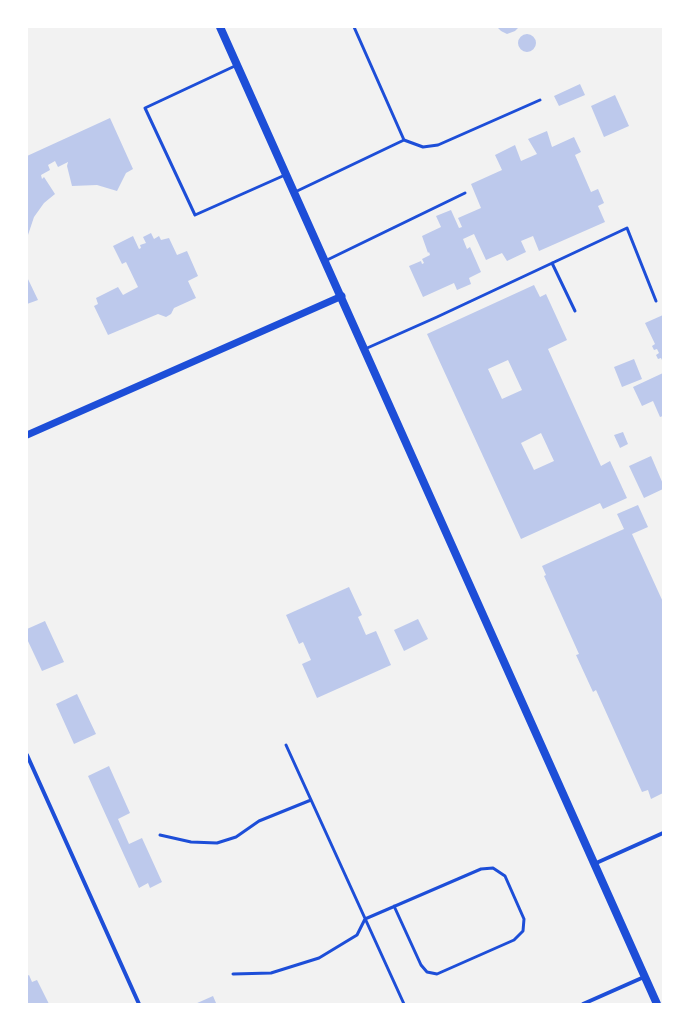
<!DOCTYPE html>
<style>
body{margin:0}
#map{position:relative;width:690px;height:1031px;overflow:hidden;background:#f2f2f2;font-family:Helvetica,sans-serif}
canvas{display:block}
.frame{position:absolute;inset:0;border:28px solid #fff;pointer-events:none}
</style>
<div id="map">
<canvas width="690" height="1031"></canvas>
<div class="frame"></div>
</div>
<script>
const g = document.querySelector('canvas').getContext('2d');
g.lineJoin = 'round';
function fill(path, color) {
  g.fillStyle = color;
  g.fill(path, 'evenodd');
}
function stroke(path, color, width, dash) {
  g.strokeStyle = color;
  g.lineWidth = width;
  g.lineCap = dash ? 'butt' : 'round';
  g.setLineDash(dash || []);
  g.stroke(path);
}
fill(new Path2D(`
 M 497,27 L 519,27 L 515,31 L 507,34 L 501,31 Z
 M518 43a9 9 0 1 1 18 0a9 9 0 1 1-18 0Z
 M 580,84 L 585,95 L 559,106 L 554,96 Z
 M 615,95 L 629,126 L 604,137 L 591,106 Z
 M 110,118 L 133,169 L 126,173 L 117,191 L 97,185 L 72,186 L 67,166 L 68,162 L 58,167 L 55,161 L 48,165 L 50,170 L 41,175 L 42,179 L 44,177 L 55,194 L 44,203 L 34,217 L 27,238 L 27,156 Z
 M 547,131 L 552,147 L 574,137 L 581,152 L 575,155 L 591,192 L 598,189 L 604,203 L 598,206 L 605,222 L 539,251 L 533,236 L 521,241 L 526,252 L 507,261 L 502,253 L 486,260 L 474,234 L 463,239 L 467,249 L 470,247 L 481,272 L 469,278 L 471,284 L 457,290 L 454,283 L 423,297 L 409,266 L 421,261 L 422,264 L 424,263 L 422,259 L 430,255 L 429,252 L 428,253 L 422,236 L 441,227 L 436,216 L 451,210 L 459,228 L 462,227 L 458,218 L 481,208 L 471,184 L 502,170 L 495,155 L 515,145 L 521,161 L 537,154 L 528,139 Z
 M 151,233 L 154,239 L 159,236 L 161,240 L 169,238 L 177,255 L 187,251 L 198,276 L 188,281 L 196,298 L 174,308 L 171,314 L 166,317 L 158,314 L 108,335 L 94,306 L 98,304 L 96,298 L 118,287 L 123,295 L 138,287 L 126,262 L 122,264 L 113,246 L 133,236 L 139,249 L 141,248 L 140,245 L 146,243 L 143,237 Z
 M 27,277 L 38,300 L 27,304 Z
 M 534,285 L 540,297 L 546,294 L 567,340 L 548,349 L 601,466 L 610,461 L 627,498 L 603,509 L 600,503 L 521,539 L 427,334 ZM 508,360 L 522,390 L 502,399 L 488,369 ZM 541,433 L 554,461 L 534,470 L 521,443 Z
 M 663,315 L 663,362 L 661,358 L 658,359 L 656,355 L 659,353 L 657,349 L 654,350 L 652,346 L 655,344 L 645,323 Z
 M 634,359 L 642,379 L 622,387 L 614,367 Z
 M 663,373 L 663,416 L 660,417 L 653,401 L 642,406 L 633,387 Z
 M 623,432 L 628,444 L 620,448 L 614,435 Z
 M 651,456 L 663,484 L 663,489 L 644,498 L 629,466 Z
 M 638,505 L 648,527 L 632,534 L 663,602 L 663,793 L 651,799 L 648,790 L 642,792 L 596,690 L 593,692 L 576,655 L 579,654 L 544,576 L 546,575 L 542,566 L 624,529 L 617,514 Z
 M 349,587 L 362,615 L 358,617 L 366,635 L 376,631 L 391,665 L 317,698 L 302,664 L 311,660 L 303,642 L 299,644 L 286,615 Z
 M 418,619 L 428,639 L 404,651 L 394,630 Z
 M 45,621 L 64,662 L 42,671 L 27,639 L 27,629 Z
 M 77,694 L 96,734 L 74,744 L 56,704 Z
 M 109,766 L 130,813 L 118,819 L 129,844 L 142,838 L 162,882 L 150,888 L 148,883 L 139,888 L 88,776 Z
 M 29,975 L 32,982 L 37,980 L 49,1004 L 27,1004 L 27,976 Z
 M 213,996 L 216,1003 L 214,1004 L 195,1004 Z`), '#bdc9ec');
stroke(new Path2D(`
 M 237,65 L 145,108 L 195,215 L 285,175
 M 404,140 L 423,147 L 438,145 L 540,100
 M 295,192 L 404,140 L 354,27
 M 325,261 L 465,193
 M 552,263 L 575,311
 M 365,349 L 437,317 L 627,228 L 656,301
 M 286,745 L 404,1004
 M 160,835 L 191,842 L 217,843 L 236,837 L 259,821 L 311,800
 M 233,974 L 271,973 L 319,958 L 357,935 L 365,919 L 481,869 L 493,868 L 505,876 L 524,919 L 523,931 L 514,940 L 437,974 L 427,972 L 421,965 L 394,906`), '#1d4ed8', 3);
stroke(new Path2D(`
 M 27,755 L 139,1004
 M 594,864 L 663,833
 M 583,1004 L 644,977`), '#1d4ed8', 4);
stroke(new Path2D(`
 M 27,435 L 342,296`), '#1d4ed8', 7);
stroke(new Path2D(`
 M 220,27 L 657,1004`), '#1d4ed8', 8);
</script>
